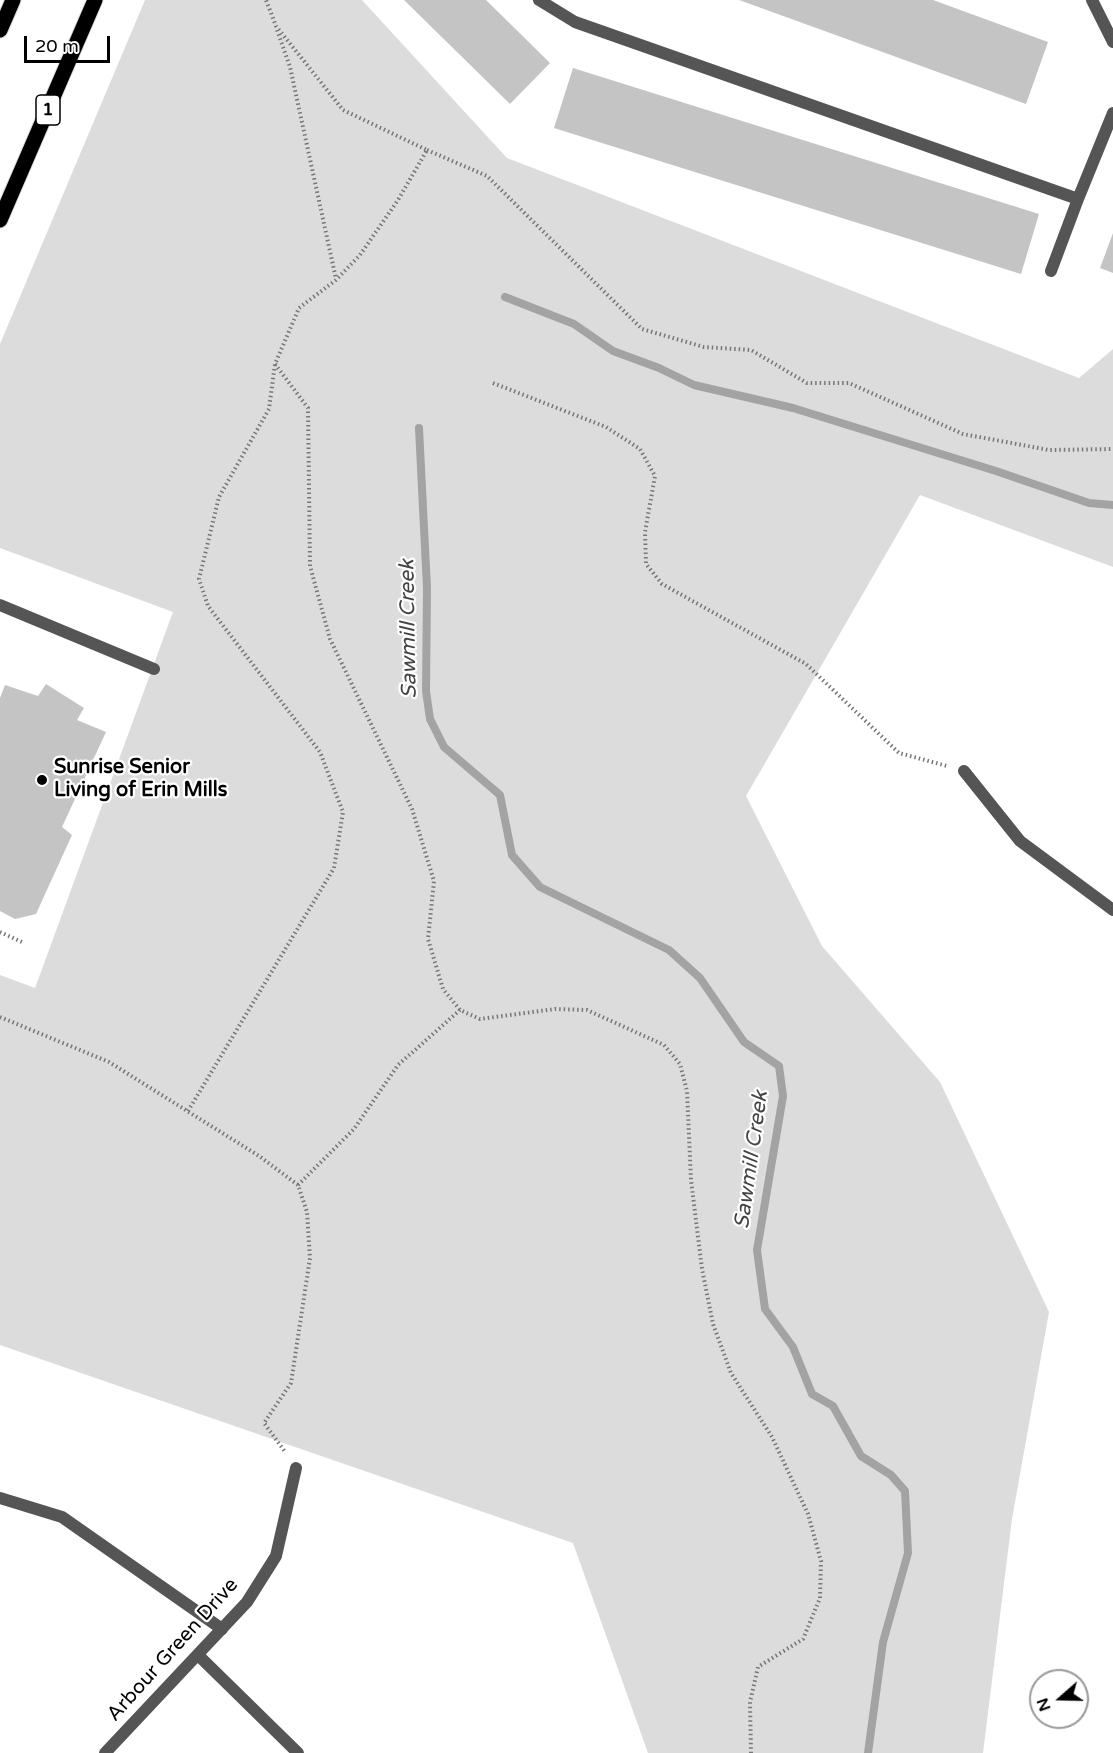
<!DOCTYPE html>
<style>
body{margin:0}
#map{position:relative;width:1113px;height:1753px;overflow:hidden;background:#fff;font-family:"Varela Round",sans-serif}
canvas{display:block}
.north{position:absolute;left:1029px;top:1669px;width:60px;height:60px;box-sizing:border-box;background:#fff;border:2px solid #999;border-radius:50%;rotate:250deg;font-size:16px;font-weight:700;line-height:24px;text-align:center;color:#000}
.north::after{content:'';display:block;margin:auto;width:21px;height:27px;background:#000;clip-path:polygon(50% 0,100% 100%,50% 72%,0 100%)}
.scale{position:absolute;left:24px;top:36px;width:86px;height:27px;box-sizing:border-box;border:3px solid #000;border-top:0;padding-left:8px;font-size:18px;line-height:21px;white-space:nowrap;color:#000;-webkit-text-stroke:4px #fff;paint-order:stroke}
</style>
<div id="map">
<canvas width="1113" height="1753"></canvas>
<div class="north">N</div>
<div class="scale">20 m</div>
</div>
<script>
const g = document.querySelector('canvas').getContext('2d');
g.lineJoin = 'round';
function fill(path, color) {
  g.fillStyle = color;
  g.fill(path, 'evenodd');
}
function stroke(path, color, width, dash) {
  g.strokeStyle = color;
  g.lineWidth = width;
  g.lineCap = dash ? 'butt' : 'round';
  g.setLineDash(dash || []);
  g.stroke(path);
}
function write(font, color, halo, rows, align = 'center') {
  g.font = font + ' "Varela Round",sans-serif';
  g.lineWidth = 4.5;
  g.setLineDash([]);
  g.textBaseline = 'middle';
  g.strokeStyle = halo;
  g.fillStyle = color;
  for (const [text, x, y, turn = 0] of rows) {
    g.save();
    g.translate(x, y);
    g.rotate((+turn || 0) * Math.PI / 180);
    g.textAlign = isNaN(turn) ? turn : align;
    if (halo) g.strokeText(text, 0, 0);
    g.fillText(text, 0, 0);
    g.restore();
  }
}
fill(new Path2D(`
 M 145,0 L 362,0 L 507,158 L 1079,378 L 1113,349 L 1113,567 L 920,495 L 746,796 L 822,946 L 940,1082 L 1049,1312 L 1012,1519 L 983,1753 L 648,1753 L 573,1543 L 0,1345 L 0,975 L 35,988 L 173,612 L 0,548 L 0,344 Z`), '#dcdcdc');
stroke(new Path2D(`
 M 505,297 L 574,324 L 613,351 L 659,368 L 694,385 L 793,408 L 996,471 L 1089,503 L 1113,505
 M 419,428 L 427,588 L 426,691 L 430,719 L 444,747 L 500,795 L 512,855 L 540,887 L 669,950 L 700,978 L 744,1042 L 779,1066 L 783,1096 L 757,1250 L 765,1309 L 793,1347 L 812,1394 L 833,1406 L 861,1456 L 891,1475 L 905,1491 L 908,1553 L 883,1642 L 868,1753`), '#a3a3a3', 8);
fill(new Path2D(`
 M 404,0 L 486,0 L 550,63 L 510,104 Z
 M 739,0 L 933,0 L 1048,42 L 1026,104 Z
 M 573,68 L 1039,214 L 1021,274 L 554,128 Z
 M 1113,233 L 1113,273 L 1100,268 Z
 M 46,684 L 84,708 L 77,720 L 106,732 L 62,827 L 72,835 L 36,914 L 15,919 L 0,911 L 0,698 L 5,685 L 38,696 Z`), '#c4c4c4');
const primary = new Path2D(`
 M 0,30 L 13,0
 M 0,220 L 95,0`);
stroke(primary, '#dbdbdb', 17);
stroke(new Path2D(`
 M 277,30 L 290,67 L 336,279
 M 427,150 L 487,176 L 642,329 L 704,347 L 751,350 L 807,383 L 849,383 L 963,434 L 1049,450 L 1113,449
 M 275,364 L 308,408 L 310,566 L 330,639 L 412,809 L 434,881 L 428,939 L 443,989 L 460,1010 L 480,1019 L 555,1009 L 587,1010 L 664,1045 L 680,1064 L 687,1091 L 691,1180 L 702,1269 L 713,1324 L 731,1373 L 772,1437 L 808,1514 L 821,1561 L 820,1598 L 803,1639 L 758,1667 L 750,1702 L 751,1753
 M 493,383 L 606,427 L 640,449 L 655,476 L 645,532 L 646,564 L 662,584 L 806,664 L 899,753 L 947,766
 M 0,932 L 22,942
 M 0,1017 L 109,1062 L 259,1156 L 298,1185 L 307,1212 L 310,1258 L 291,1383 L 264,1423 L 286,1453
 M 188,1111 L 334,868 L 343,812 L 320,752 L 208,606 L 199,579 L 219,497 L 269,409 L 275,364 L 299,308 L 336,280 L 360,255 L 398,200 L 427,150 L 343,110 L 276,26 L 266,0
 M 298,1185 L 354,1129 L 398,1065 L 460,1010`), '#777', 4, [1.5, 3]);
stroke(new Path2D(`
 M 539,0 L 575,22 L 1078,199 L 1113,113
 M 1092,0 L 1113,42
 M 1051,271 L 1078,199
 M 0,605 L 154,669
 M 0,1498 L 62,1517 L 222,1629`), '#555', 12);
stroke(new Path2D(`
 M 964,771 L 1020,841 L 1113,910
 M 198,1655 L 298,1753
 M 105,1753 L 247,1602 L 276,1556 L 296,1468`), '#555', 12);
stroke(primary, '#000', 15);
for (const [x, y, r, color] of [
 [42,780,6,"#000"]
]) {
  const dot = new Path2D();
  dot.arc(x, y, r, 0, 2 * Math.PI);
  g.fillStyle = color;
  g.fill(dot);
  stroke(dot, '#fff', 2);
}
for (const [x, y, w] of [
 [48,110,24]
]) {
  const box = new Path2D();
  box.roundRect(x - w / 2, y - 15, w, 30, 4.5);
  g.fillStyle = '#fff';
  g.fill(box);
  stroke(box, '#000', 1.5);
}
write('bold 18px', '#000', null, [
 ["1",48,110]
]);
write('bold 20px', '#000', '#fff', [
 ["Sunrise Senior",54,768],
 ["Living of Erin Mills",54,791]
], 'left');
write('20px', '#000', '#fff', [
 ["Arbour Green Drive",173,1650,-48]
]);
write('italic 21px', '#444', '#fff', [
 ["Sawmill Creek",409,629,-91],
 ["Sawmill Creek",752,1160,-82]
]);
</script>
